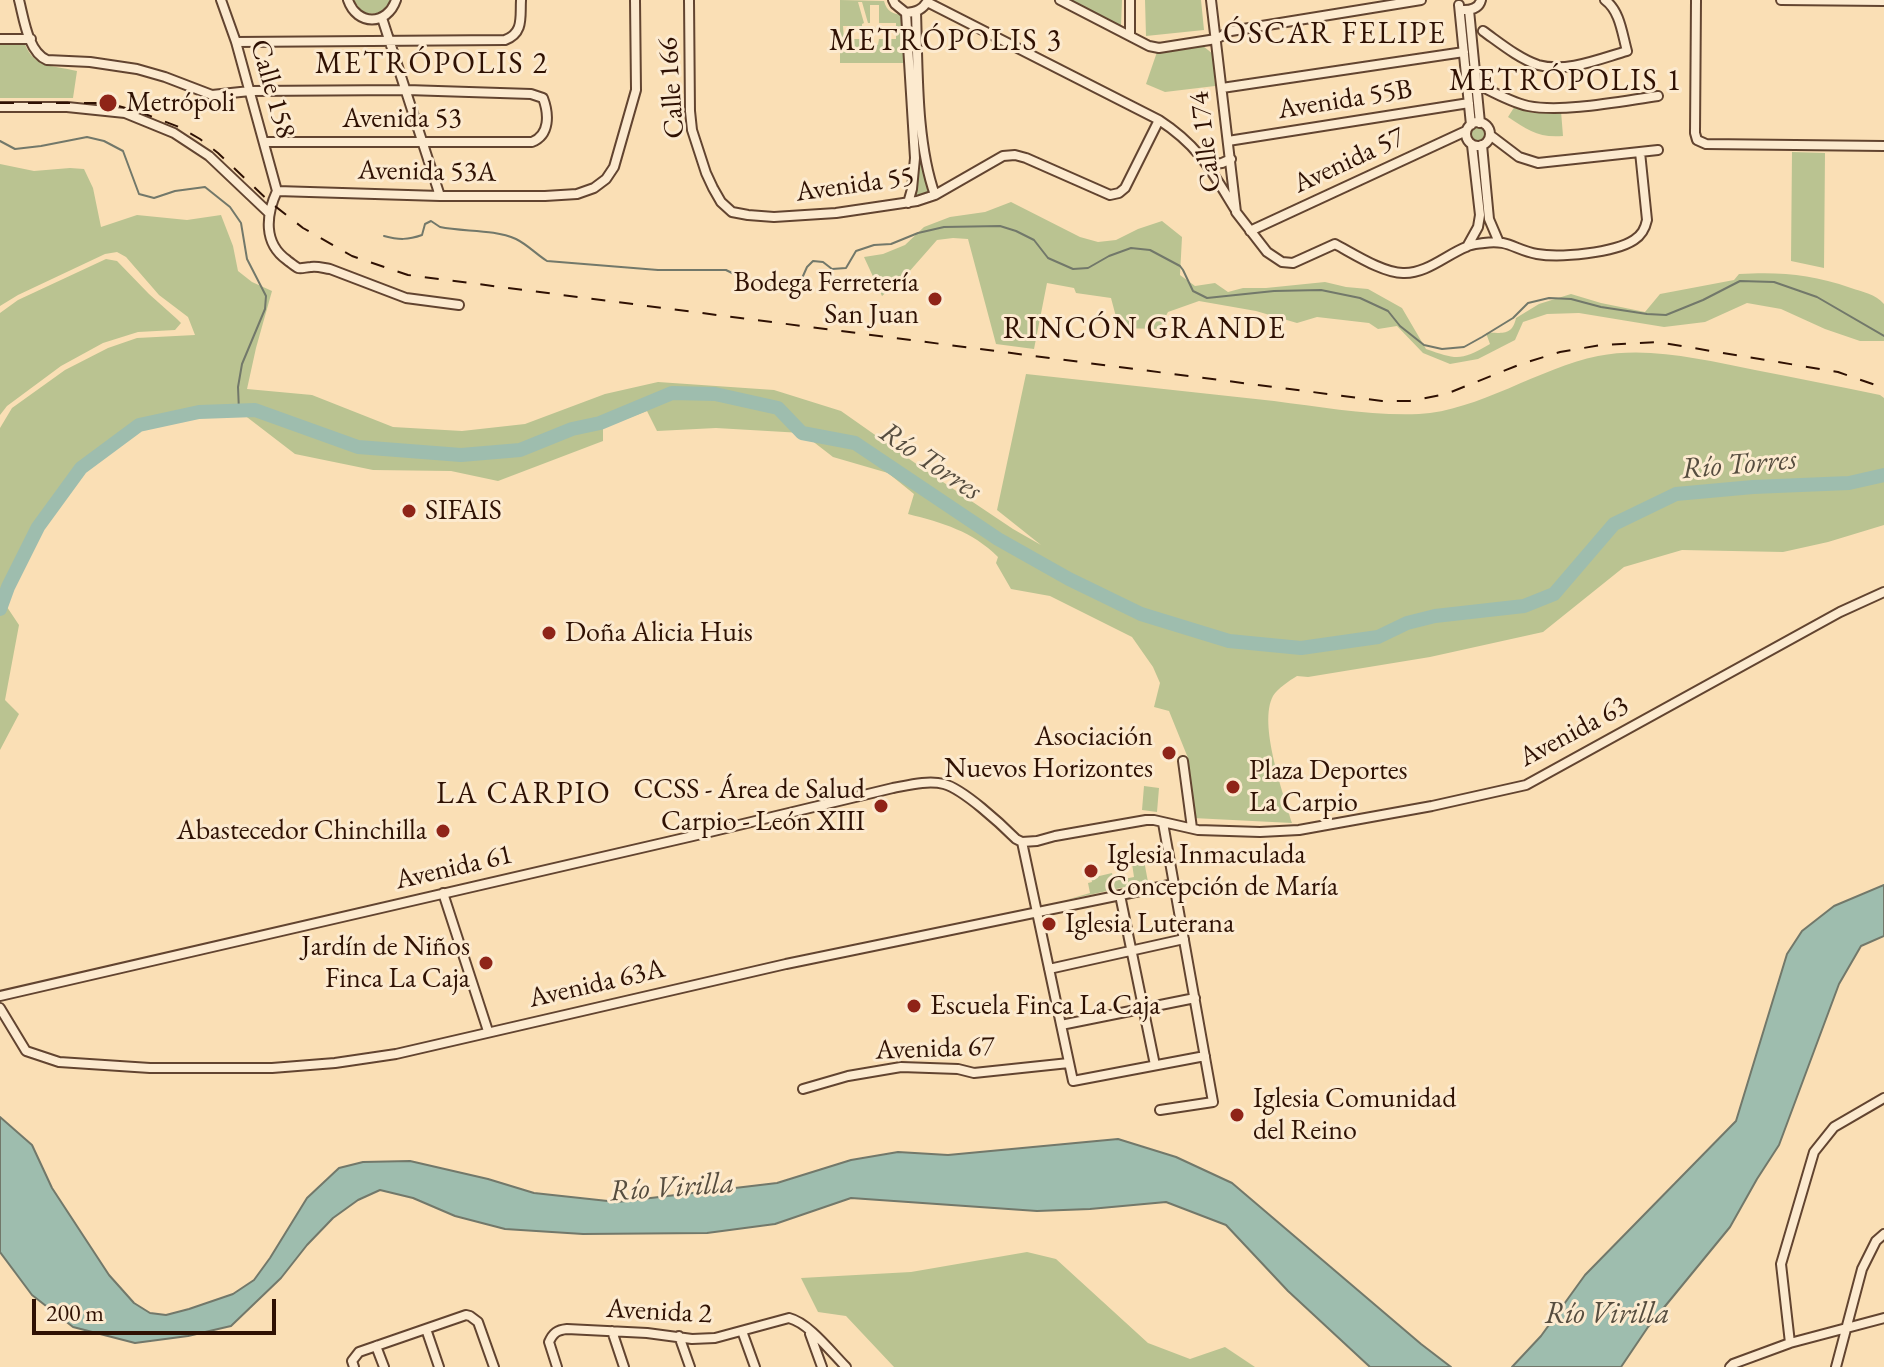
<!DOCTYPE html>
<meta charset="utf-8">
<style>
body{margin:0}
#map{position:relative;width:1884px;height:1367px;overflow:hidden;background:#fadfb5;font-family:"EB Garamond",serif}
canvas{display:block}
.scale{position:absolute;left:32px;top:1299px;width:244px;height:36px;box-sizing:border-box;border:4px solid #2f1103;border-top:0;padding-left:10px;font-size:24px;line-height:28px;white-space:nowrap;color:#2f1103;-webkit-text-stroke:6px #fceacf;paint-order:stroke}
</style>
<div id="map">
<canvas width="1884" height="1367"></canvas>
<div class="scale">200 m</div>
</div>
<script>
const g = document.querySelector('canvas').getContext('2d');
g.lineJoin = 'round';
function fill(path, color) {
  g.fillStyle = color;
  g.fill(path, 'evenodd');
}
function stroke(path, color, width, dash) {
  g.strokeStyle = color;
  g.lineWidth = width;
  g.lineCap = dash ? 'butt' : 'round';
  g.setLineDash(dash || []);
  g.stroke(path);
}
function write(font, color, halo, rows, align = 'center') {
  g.font = font + ' "EB Garamond",serif';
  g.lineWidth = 6;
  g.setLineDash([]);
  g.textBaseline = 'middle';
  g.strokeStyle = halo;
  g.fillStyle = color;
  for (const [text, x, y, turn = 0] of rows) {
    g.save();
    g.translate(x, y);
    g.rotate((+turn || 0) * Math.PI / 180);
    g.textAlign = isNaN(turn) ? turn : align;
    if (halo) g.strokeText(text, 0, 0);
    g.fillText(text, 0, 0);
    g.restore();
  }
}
fill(new Path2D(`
 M 354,0 L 390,0 C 385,13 373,17 361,11 Z
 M 840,0 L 884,1 C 887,12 893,14 903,15 L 906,63 L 840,63 ZM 858,2 L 862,2 L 868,23 L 870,23 L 870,5 L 879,5 L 879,23 L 896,23 L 896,39 L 879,39 L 878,45 L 870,44 L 870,39 L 844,39 L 843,26 L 862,26 L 862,24 L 864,23 Z
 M 1068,0 L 1122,0 L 1121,27 Z
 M 1145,0 L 1201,0 L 1204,30 L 1146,36 Z
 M 0,39 L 23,39 C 32,68 51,65 77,71 L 73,98 L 0,98 Z
 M 1203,46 L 1213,54 L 1215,86 L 1165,92 L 1146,84 L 1157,52 Z
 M 1515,106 L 1533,113 L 1561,111 L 1563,136 C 1538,138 1528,130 1508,117 Z
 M1469 134a9 9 0 1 1 18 0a9 9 0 1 1-18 0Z
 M 918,148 L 921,148 L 933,194 L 912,199 L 919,172 Z
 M 1792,152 L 1825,153 L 1824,268 L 1791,261 Z
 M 0,164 L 34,171 L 70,168 L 84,169 L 93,188 L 101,227 L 137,215 L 187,220 L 221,215 L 233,246 L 238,271 L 252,282 L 272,291 L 256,348 L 247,389 L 312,395 L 393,427 L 462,431 L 525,424 L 605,394 L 658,382 L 774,390 L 841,411 L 925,470 L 1013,529 L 1041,545 L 997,510 L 1026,374 C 1109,383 1191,392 1274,401 C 1321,407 1372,416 1419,414 C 1478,411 1539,368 1598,356 C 1649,346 1704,360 1755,370 C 1796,378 1838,386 1880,395 L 1884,398 L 1884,525 L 1828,542 L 1783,552 L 1682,550 L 1624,567 L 1543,632 L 1430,657 L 1308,677 L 1297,676 C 1289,681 1278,688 1273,696 C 1258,724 1283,792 1292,823 L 1193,818 L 1188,758 L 1169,711 L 1154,707 L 1160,683 L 1153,667 L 1132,637 L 1050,596 L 1011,589 L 996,563 L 998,557 C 972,531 943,523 908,514 L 914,494 L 888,473 L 833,457 L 802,433 L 716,428 L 657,431 L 647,411 L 603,428 L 603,441 L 498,481 L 451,471 L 373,470 L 295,454 L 239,411 L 199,413 L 139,425 L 81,468 L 38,527 L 8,587 L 3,601 L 19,625 L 5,700 L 19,714 L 0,750 L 0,428 L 12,408 L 65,370 L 108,348 L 137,338 L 195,335 L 188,317 L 159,295 L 126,257 L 117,252 L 105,254 L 18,295 L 0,306 Z
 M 1011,202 L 1080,237 L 1098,242 L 1116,240 L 1138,229 L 1162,221 L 1182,237 L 1180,275 L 1195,286 L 1215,283 L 1228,292 L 1243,288 L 1266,288 L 1325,282 L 1346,287 L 1368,289 L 1402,308 L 1426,349 C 1458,360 1460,361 1490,344 L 1486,333 C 1501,332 1512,337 1516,318 L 1539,304 L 1571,294 L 1601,303 L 1645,312 L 1660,294 L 1734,280 L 1739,274 C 1782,272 1810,274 1851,288 C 1863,292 1875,294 1884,304 L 1884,341 L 1860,341 L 1825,329 L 1781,309 L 1747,303 L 1705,322 L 1664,327 L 1579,313 L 1547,314 L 1523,322 L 1515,340 L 1478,359 L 1450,364 L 1423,353 L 1397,326 L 1378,329 L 1369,323 L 1317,317 L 1297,323 L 1256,311 L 1199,301 L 1168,312 L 1159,329 L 1119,328 L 1111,298 L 1076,293 L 1074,288 L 1047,283 L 1034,349 L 996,344 L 968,239 L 953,238 L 937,240 L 908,273 L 882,296 L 864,257 L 883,254 L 905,245 L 924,227 L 950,217 L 985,212 Z
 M 106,259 L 117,261 L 149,294 L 177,319 L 181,323 L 175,330 L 138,332 L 103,343 L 61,366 L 7,406 L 0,415 L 0,313 L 18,300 Z
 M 1144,786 L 1159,788 L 1157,812 L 1142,810 Z
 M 1143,855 L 1148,882 L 1066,900 L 1090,893 L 1088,883 L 1092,882 L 1091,878 L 1112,873 L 1114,881 L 1134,877 L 1131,857 Z
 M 1027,1252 L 1056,1259 L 1148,1343 L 1190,1359 L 1225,1347 L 1255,1367 L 894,1367 L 846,1316 L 818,1312 L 801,1278 L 911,1272 Z`), '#bac391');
const water = new Path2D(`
 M 1884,885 L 1884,936 L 1861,946 L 1839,984 L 1779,1145 L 1757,1179 L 1730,1227 L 1648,1327 L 1621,1367 L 1512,1367 L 1541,1336 L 1585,1275 L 1736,1121 L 1787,954 L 1802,931 L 1834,906 Z
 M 0,1117 L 32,1145 L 52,1188 L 109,1275 L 134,1303 L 150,1313 L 166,1315 L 189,1309 L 233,1294 L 254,1280 L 270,1258 L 307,1198 L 339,1168 L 363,1162 L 410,1161 L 488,1179 L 534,1193 L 617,1202 L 777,1183 L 851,1160 L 898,1152 L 948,1155 L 1118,1139 L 1176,1157 L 1232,1183 L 1421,1344 L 1451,1367 L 1370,1367 L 1288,1291 L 1226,1225 L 1166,1202 L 1090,1209 L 1037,1211 L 851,1198 L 775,1224 L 707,1233 L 583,1234 L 505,1229 L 455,1216 L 413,1198 L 380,1190 L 358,1200 L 333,1218 L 307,1245 L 281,1278 L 231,1326 L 188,1336 L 135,1343 L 73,1327 L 32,1295 L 0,1252 Z`);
fill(water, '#9ebdae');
stroke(water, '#72786a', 2);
stroke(new Path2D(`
 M 0,141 L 15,149 L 41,146 L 87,137 L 104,141 L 123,151 L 139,194 L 154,198 L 175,191 L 205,187 L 230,207 L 241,223 L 247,259 L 266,296 L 265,309 L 242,364 L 238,387 L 239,411
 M 384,236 C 399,240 408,240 422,235 L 425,224 L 431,221 L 440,227 C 464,232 493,229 516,239 C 528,245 536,254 547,261 L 658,270 L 726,270 L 746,280 L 757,281 L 782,291 L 792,290 L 799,285 L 807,267 L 813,261 L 823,262 L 832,269 L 846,268 L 856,251 L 874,245 L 891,244 L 918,233 L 944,227 L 1000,226 L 1016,231 L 1034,240 L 1048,258 L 1073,269 L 1088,268 L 1109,256 L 1131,248 L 1150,250 L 1180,266 L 1183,270 L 1193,291 L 1207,298 L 1274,291 L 1321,290 L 1360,298 L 1388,311 L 1400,326 L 1424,345 L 1442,349 L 1464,347 L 1482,337 L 1513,318 L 1528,303 L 1549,298 L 1571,299 L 1601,307 L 1647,314 L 1666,315 L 1703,300 L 1740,281 L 1774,282 L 1817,297 L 1884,336`), '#72786a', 2);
stroke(new Path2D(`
 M 0,609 L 8,587 L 38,527 L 81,468 L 139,425 L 199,412 L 255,410 L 358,447 L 461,455 L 520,450 L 572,429 L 600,423 L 672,393 L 715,394 L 778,408 L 802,433 L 855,443 L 998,539 L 1069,579 L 1141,614 L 1229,641 L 1301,648 L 1378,637 L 1407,623 L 1435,616 L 1524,606 L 1554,594 L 1614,524 L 1676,494 L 1753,487 L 1849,483 L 1884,475`), '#9ebdae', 14);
const minor = new Path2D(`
 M 19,0 C 24,19 28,52 47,60 L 90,62 L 137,69 L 165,77 L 212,95 L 250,91 L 407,90 L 531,94 L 543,98 C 549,114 550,135 532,142 L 265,142
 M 221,0 L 236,42 L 277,191
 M 348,0 C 357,26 387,26 396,0
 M 689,0 L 690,111 L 692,130 L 706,173 L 713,188 L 721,202 L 732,212 L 748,215 L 774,217 L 836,213 L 917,201 L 935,195 L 1003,156 L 1015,155 L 1026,158 L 1110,195 L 1119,193 L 1125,188 L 1159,120
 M 893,0 L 895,4 L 906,13 C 916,12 923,10 928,0
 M 1060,0 L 1149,46 L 1159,48 L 1216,39 L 1231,31 L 1421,0
 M 1211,0 L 1236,212 L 1267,252 L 1282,262 L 1293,263 L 1335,244 C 1354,254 1383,273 1403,273 C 1426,274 1446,255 1466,247 C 1471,244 1478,244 1484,243 C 1508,239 1515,250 1537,254 C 1560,258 1614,253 1634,240 C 1642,235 1645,229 1647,220 L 1640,152
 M 1696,0 L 1695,133 L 1697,140 L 1706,144 L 1884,146
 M 1781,0 L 1884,1
 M 927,2 L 1159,120 C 1199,146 1211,170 1235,209
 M 1459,5 L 1471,125
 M 1464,10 C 1472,10 1479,8 1481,0
 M 1469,10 L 1480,123
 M 916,12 C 918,69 916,142 935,195
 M 906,13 L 915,158 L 912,189 L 908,203
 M 382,18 L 440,196
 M 1483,31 C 1500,43 1518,58 1538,65 C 1567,73 1599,59 1627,51 C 1622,33 1620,11 1605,0
 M 1130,35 L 1130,0
 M 0,39 L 31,39
 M 236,42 L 505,40 C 524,33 520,17 521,0
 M 1477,84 C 1493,92 1510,102 1528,106 C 1563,113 1622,101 1658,96
 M 1222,88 L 1464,52
 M 0,107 L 67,107 L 125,113 L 174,133 L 209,156 L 268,212
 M1466 134a12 12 0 1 1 24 0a12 12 0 1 1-24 0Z
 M 1490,135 L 1519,157 L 1538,163 L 1658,150
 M 1228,141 L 1469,103
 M 1482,145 L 1489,219 L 1498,240
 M 1207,165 L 1222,163 L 1231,159
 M 277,191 L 440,196 L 545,196 L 577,194 L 594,188 L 606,179 L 614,167 L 636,90 L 635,0
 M 277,191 C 266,215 263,243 287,260 C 288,261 296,267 298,268 C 302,269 306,267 311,267 C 317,266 323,268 330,269 L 406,298 L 459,305
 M 1250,231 L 1466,131
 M 1468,245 L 1478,227 L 1480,215 L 1472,145
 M 1183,761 L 1192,828
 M 1022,842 L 1037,841 L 1055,836 L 1146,820 L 1154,820 L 1198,830 L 1260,832 L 1299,830 L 1432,806 L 1526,785 L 1840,612 L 1884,592
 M 1022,842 L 1073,1081 L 1205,1056
 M 443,893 L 488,1031
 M 1120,895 L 1155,1065
 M 1049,969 L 1184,939
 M 0,996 L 693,836 L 893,788 C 909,785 928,780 944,784 C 963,789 1001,824 1016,839 L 1022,842
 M 0,1008 L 26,1051 L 59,1062 L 150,1068 L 272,1068 L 335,1063 L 396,1054 L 786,964 L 1174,884
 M 1061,1025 L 1195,998
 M 803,1089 L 848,1076 L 901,1067 L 958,1069 L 974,1073 L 1069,1063
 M 1160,1110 L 1213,1102 L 1163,823
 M 426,1329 L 439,1367
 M 612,1331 L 624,1367
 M 742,1331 L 755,1367
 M 810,1334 L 822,1367
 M 679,1336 L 690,1367
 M 1790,1343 L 1781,1264 L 1814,1152 L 1834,1127 L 1884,1098
 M 376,1346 L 384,1367
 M 354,1367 L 352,1361 L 359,1352 L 466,1315 L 470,1316 L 478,1322 L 494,1367
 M 557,1367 L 549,1342 C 553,1333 557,1330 567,1329 L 647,1333 L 692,1339 L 715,1338 L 789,1318 C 809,1323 831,1352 846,1367
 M 1730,1367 L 1733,1364 L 1790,1343 L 1884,1318
 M 1836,1367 L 1862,1269 L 1876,1241 L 1884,1234`);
stroke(minor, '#624430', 12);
stroke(minor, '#fceacf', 8);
stroke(new Path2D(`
 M 0,103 L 108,103 L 140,112 L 179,127 L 200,139 L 218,153 L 271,203 L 303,228 L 352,256 L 408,275 L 1382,401 L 1410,401 L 1446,394 L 1521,364 L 1560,352 L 1601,345 L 1657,342 L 1838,372 L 1884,388`), '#2f1103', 2, [14, 14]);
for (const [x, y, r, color] of [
 [108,103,10,"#8f2418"],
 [935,299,8,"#8f2418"],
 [409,511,8,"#8f2418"],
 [549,633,8,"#8f2418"],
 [1169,753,8,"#8f2418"],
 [1233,787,8,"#8f2418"],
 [881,806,8,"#8f2418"],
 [443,831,8,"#8f2418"],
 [1091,871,8,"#8f2418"],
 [1049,924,8,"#8f2418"],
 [486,963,8,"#8f2418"],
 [914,1006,8,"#8f2418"],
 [1237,1115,8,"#8f2418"]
]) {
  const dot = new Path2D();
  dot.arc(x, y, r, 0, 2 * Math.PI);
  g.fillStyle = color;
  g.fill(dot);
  stroke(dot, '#fceacf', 3);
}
write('28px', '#2f1103', '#fceacf', [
 ["Calle 166",672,88,-94],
 ["Calle 158",272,89,74],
 ["Avenida 55B",1345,100,-9],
 ["Avenida 53",402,119],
 ["Calle 174",1206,142,-97],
 ["Avenida 57",1349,161,-25],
 ["Avenida 53A",427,172,1],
 ["Avenida 55",855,185,-8],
 ["Avenida 63",1574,732,-28],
 ["Avenida 61",454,868,-13],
 ["Avenida 63A",597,984,-13],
 ["Avenida 67",935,1049,-2],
 ["Avenida 2",659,1312,3]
]);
write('28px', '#2f1103', '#fceacf', [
 ["Metrópoli",126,103],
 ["Bodega Ferretería",919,283,"right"],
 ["San Juan",919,315,"right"],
 ["SIFAIS",425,511],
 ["Doña Alicia Huis",565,633],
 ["Asociación",1153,737,"right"],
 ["Nuevos Horizontes",1153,769,"right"],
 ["Plaza Deportes",1249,771],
 ["La Carpio",1249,803],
 ["CCSS - Área de Salud",865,790,"right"],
 ["Carpio - León XIII",865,822,"right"],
 ["Abastecedor Chinchilla",427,831,"right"],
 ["Iglesia Inmaculada",1107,855],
 ["Concepción de María",1107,887],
 ["Iglesia Luterana",1065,924],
 ["Jardín de Niños",470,947,"right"],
 ["Finca La Caja",470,979,"right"],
 ["Escuela Finca La Caja",930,1006],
 ["Iglesia Comunidad",1253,1099],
 ["del Reino",1253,1131]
], 'left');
g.letterSpacing = '2px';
write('30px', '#2f1103', '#fceacf', [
 ["ÓSCAR FELIPE",1335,35],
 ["METRÓPOLIS 3",946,42],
 ["METRÓPOLIS 2",432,65],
 ["METRÓPOLIS 1",1566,82],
 ["RINCÓN GRANDE",1145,330],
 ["LA CARPIO",524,795]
]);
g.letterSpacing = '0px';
write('italic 30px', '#564d3f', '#fceacf', [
 ["Río Torres",930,462,34],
 ["Río Torres",1739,465,-5],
 ["Río Virilla",672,1188,-4],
 ["Río Virilla",1607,1315]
]);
</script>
